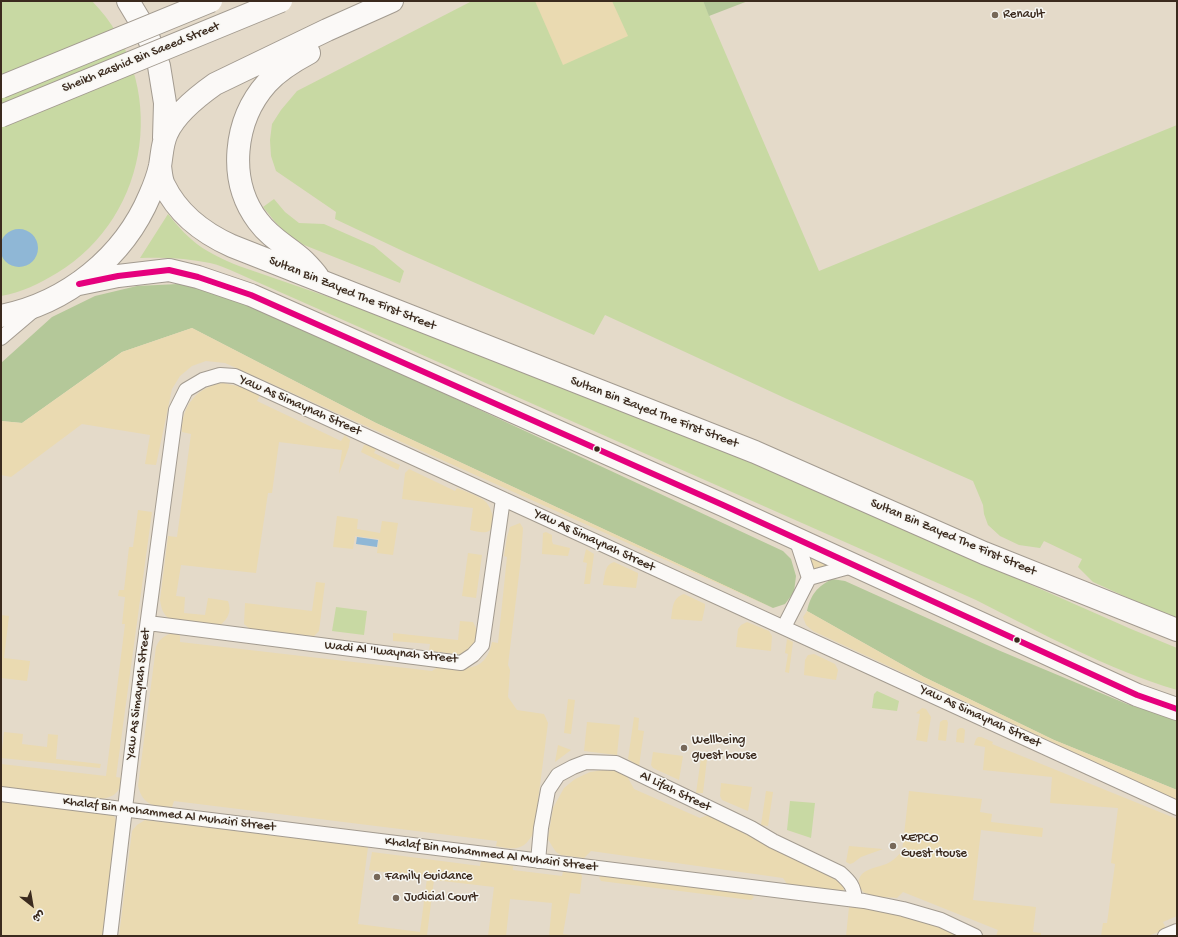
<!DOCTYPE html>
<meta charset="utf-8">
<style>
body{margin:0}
#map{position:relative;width:1178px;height:937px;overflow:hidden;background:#e4dac9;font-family:"Gochi Hand","Playpen Sans Arabic",sans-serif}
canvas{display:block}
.frame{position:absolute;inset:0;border:2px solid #3b2a1e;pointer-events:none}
.north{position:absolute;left:12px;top:885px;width:40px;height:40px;-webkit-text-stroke:3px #f6f6f2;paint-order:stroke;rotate:149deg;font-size:11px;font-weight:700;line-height:16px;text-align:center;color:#3b2a1e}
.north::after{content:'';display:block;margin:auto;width:14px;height:18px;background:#3b2a1e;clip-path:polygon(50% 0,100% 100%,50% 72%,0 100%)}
</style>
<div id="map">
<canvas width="1178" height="937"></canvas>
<div class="frame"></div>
<div class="north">ش</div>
</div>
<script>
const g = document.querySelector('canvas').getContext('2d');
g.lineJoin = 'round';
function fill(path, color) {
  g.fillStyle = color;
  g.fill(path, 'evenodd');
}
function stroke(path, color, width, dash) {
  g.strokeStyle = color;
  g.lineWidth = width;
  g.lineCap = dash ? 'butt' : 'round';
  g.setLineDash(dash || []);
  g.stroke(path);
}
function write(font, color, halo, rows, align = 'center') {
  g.font = font + ' "Gochi Hand",sans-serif';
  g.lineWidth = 3;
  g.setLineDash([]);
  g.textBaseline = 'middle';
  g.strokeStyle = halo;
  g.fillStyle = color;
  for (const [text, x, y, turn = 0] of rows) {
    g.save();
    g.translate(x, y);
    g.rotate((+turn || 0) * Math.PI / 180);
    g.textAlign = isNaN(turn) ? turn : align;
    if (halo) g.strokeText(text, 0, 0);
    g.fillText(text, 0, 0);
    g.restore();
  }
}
fill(new Path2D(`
 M 1,1 L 92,1 C 170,81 152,216 57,273 C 40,283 21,293 1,296 Z
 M 472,1 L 703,1 L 819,271 L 1177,125 L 1177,620 L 1093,582 L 1078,567 L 1082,559 L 1044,541 L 1040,548 L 1019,545 L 1000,536 L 988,525 L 984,514 L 983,505 L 973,481 L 787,399 L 605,315 L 594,335 L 407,253 L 335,219 L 336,212 L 276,171 L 271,156 L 270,140 L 272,124 L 281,110 L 297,91 Z
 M 274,199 L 285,212 L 299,223 L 324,224 L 374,246 L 404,271 L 400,283 L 304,245 L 288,235 L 276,223 L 263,207 Z
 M 168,214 C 191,243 205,252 239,266 L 398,321 L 772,468 L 910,529 L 1020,580 L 1131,629 L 1177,648 L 1177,690 C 1107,669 1041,633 976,600 L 237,273 C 228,269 219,265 210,263 C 187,258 164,257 140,258 Z
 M 336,607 L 367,611 L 364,635 L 332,631 Z
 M 877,691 L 899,701 L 897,711 L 872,708 L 874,694 Z
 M 790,801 L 815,803 L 811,838 L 787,830 Z`), '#c8d9a3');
fill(new Path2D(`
 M 703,1 L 748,1 L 709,16 Z
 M 178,284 L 210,289 L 235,296 L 783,551 L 791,559 L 796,576 L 794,592 L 785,604 L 773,608 L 376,423 L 192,328 L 122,352 L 22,423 L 1,421 L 1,363 L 52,317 L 95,296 L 137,286 Z
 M 832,579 L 845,581 L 998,650 L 1127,704 L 1177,720 L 1177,790 L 1054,740 L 924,677 L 807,611 C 811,594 817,587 832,579 Z`), '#b4c899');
fill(new Path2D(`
 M 535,1 L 612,1 L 628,36 L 563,65 Z
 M 192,328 L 376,423 L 773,608 L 225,363 L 206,361 L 192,366 L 180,376 L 172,389 L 156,465 L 145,464 L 150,435 L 82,424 L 11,477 L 1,475 L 1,421 L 22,423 L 122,352 Z
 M 223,383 L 242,387 L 260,395 L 257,401 L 341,441 L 345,435 L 350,440 L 349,447 L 339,474 L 342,450 L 279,442 L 272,493 L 268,493 L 256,573 L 181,565 L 176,596 L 185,597 L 184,613 L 205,615 L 208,598 L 228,601 C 232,611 228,619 220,625 C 206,624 177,626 167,617 C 162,612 161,606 160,600 L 168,536 L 177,537 L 191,434 L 182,432 C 181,406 198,386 223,383 Z
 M 364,445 L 366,445 L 376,449 L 374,453 L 400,465 L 398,470 L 361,452 Z
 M 409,469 L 455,491 L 457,488 C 464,491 480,496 486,502 C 491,508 498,524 489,531 C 484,534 476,531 470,530 L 473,508 L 402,499 L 405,473 Z
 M 138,510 L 152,512 L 116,777 L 122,778 C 120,792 115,797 101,799 L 1,787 L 1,764 L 106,776 L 125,624 L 122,624 L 125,597 L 118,596 L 119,590 L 124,590 L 129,547 L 133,547 Z
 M 337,516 L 358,519 L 357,529 L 380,533 L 382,521 L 398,523 L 393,555 L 377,553 L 379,539 L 355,536 L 353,549 L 333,547 Z
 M 520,523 L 523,528 L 521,558 L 508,665 L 510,670 L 508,697 L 517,710 L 544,714 L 548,723 L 534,832 C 524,851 515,850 496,846 L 497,841 L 174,801 L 172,807 C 154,806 143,806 138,786 L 156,647 C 160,637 168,633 178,633 L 180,636 L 180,642 L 432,671 L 439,666 C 463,670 486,673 492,642 L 498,643 L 507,557 L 504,556 L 507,537 L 510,527 Z
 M 546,532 L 552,535 L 552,541 L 553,544 L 570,548 L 568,556 L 542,554 L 543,533 Z
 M 586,549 L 594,554 L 590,584 L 584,584 L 587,563 L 583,562 Z
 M 803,549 L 839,567 L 811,574 Z
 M 468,553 L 482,555 L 476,598 L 462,596 Z
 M 614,562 L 638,573 L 638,575 L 636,588 L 603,585 C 605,576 604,565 614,562 Z
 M 316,582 L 325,583 L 319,631 L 314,636 L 250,629 L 244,624 L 245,603 L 312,611 Z
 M 684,594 L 705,604 L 705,607 L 702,621 L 671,619 C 673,607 672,598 684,594 Z
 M 807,611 L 924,677 L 1054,740 L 1177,790 L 1177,800 L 813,631 L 806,625 L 803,617 Z
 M 1,615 L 9,616 L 4,658 L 30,661 L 27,681 L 1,678 Z
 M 460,621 L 473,622 C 482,638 476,643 465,655 L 429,651 L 430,644 L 393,641 L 393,633 L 458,640 Z
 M 747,622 L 769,631 L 772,636 L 771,651 L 736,647 L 738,629 L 741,625 Z
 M 787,639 L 793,642 L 789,673 L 785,672 L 788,654 L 785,653 Z
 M 814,654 L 835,664 L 838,670 L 836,680 L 804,675 L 805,660 L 808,655 Z
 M 568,699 L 575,700 L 571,734 L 564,733 Z
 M 922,708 L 926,709 L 931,717 L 927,742 L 916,740 L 920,714 L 916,713 Z
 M 634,717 L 639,718 L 638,730 L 644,731 L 639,766 L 628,759 Z
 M 943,720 L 947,720 L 948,723 L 946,741 L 938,740 L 940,722 Z
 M 587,722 L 620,725 L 617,755 L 584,751 Z
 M 960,728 L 963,728 L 965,730 L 964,743 L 956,742 L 957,730 Z
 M 4,732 L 23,734 L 22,744 L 47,747 L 48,734 L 58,735 L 56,759 L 101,764 L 100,768 L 1,758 Z
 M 978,737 L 981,737 L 993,742 L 992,744 L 1177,819 L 1177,916 L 1163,922 L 1166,929 L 1148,936 L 1101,936 L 1103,923 L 1107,923 L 1115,864 L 1111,863 L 1118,808 L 1050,803 L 1052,777 L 983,770 L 985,747 L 974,745 L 976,739 Z
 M 558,745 L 571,750 L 555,762 Z
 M 653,752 L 683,756 L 679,780 L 653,768 L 651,765 Z
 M 701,758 L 707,759 L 703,793 L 696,793 Z
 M 603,770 L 615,771 L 627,776 L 634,789 L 700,818 L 708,815 L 844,884 L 845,886 L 843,891 L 840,892 L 787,884 L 783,878 L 591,851 L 584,858 L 561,855 L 556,852 L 552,846 L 548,839 L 553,808 L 564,788 L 575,779 L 590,772 Z
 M 721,783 L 752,787 L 748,811 L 722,800 L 720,796 Z
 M 766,791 L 773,792 L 768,826 L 761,825 Z
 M 909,791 L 982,799 L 980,812 L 992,814 L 991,822 L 1043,828 L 1042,837 L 981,830 L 973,900 L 1036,907 L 1033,932 L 1041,933 L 1041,936 L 996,936 L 998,930 L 903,892 L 897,898 C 887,897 861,898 859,885 C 858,881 859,877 862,874 C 869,867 882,867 890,862 C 894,860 898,855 902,852 Z
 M 1,802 L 113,815 L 118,823 L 104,936 L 1,936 Z
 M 145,820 L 368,847 L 358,924 L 420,932 L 427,878 L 369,870 L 372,852 L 480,866 L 481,861 L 513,866 L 513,870 L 562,876 L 563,872 L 580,873 L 582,876 L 580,894 L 570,893 L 563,934 L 575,936 L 549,936 L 552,903 L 510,899 L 506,936 L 488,936 L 494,887 L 434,880 L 427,935 L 436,936 L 119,936 L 132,831 L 137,825 Z
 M 849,846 L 883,849 L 861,857 L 853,863 L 850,864 L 846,862 Z
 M 602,875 L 751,894 L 754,897 L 751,900 L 601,881 L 599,877 Z
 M 849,907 L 875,909 L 936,925 L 961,936 L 846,936 Z`), '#eadab1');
fill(new Path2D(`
 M0 248a19 19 0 1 1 38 0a19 19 0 1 1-38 0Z
 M 357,537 L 378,540 L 377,547 L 356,544 Z`), '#8fb7d6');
const minor = new Path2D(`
 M 1,338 L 34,310
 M 809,578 L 856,565
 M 148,623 L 461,663 L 473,655 L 482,645 L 503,499
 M 784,627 L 809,578 L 796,538
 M 1,794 L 864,901 L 903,909 L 941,920 L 975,936
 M 538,861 L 541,828 L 548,790 L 558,775 L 573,767 L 586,762 L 616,763 L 751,828 L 773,841 L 840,873 C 850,882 854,886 855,900
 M 110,936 L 142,664 L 176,410 L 186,390 L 203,380 L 220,375 L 235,376 L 1177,808
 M 1165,936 L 1177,931`);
const primary = new Path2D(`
 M 128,1 L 146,31 L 159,66 L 165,103 L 164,138
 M 309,53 C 294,61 279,70 267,83 C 234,120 227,180 258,221 C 272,240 288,246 304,261 C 309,266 314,271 318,277
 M 160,166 C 161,172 161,179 164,185 C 178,214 203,233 232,246 L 755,452 L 984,553 L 1177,630
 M 79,284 L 118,276 L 169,270 L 198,277 L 251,295 L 723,505 L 1137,695 L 1177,709
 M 1,316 C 67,303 124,257 150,195 C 154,186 158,175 160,166 C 162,155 162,143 167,133 C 176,113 198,96 215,84 L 327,30 L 392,1`);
stroke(minor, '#a39b90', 16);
stroke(primary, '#a39b90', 24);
stroke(minor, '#fbf9f7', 14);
stroke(primary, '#fbf9f7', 22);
const primaryBridge = new Path2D(`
 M 1,87 L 211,1
 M 1,116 L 281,1`);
stroke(primaryBridge, '#a39b90', 24, []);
stroke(primaryBridge, '#fbf9f7', 22);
stroke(new Path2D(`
 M 79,284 L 118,276 L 169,270 L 198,277 L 251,295 L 723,505 L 1137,695 L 1177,709`), '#e5007d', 6);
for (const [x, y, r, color] of [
 [995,15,4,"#76685a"],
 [597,449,3.5,"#3b2a1e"],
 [1017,640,3.5,"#3b2a1e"],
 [684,748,4,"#76685a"],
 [893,846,4,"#76685a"],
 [377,877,4,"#76685a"],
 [396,898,4,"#76685a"]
]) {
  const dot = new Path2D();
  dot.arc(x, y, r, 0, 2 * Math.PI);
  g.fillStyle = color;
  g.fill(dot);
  stroke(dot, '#f6f6f2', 1.5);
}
write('13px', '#3b2a1e', '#f6f6f2', [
 ["Renault",1003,15],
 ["Wellbeing",692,741],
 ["guest house",692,756],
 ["KEPCO",901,839],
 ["Guest House",901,854],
 ["Family Guidance",385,877],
 ["Judicial Court",404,898]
], 'left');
write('13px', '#3b2a1e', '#f6f6f2', [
 ["Sheikh Rashid Bin Saeed Street",141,58,-22],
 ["Sultan Bin Zayed The First Street",352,294,22],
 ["Yaw As Simaynah Street",300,406,24],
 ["Sultan Bin Zayed The First Street",654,413,21],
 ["Sultan Bin Zayed The First Street",953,538,23],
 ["Yaw As Simaynah Street",594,541,25],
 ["Wadi Al 'Iwaynah Street",391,653,6],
 ["Yaw As Simaynah Street",139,694,-83],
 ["Yaw As Simaynah Street",980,717,25],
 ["Al Lifah Street",675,792,26],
 ["Khalaf Bin Mohammed Al Muhairi Street",169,815,7],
 ["Khalaf Bin Mohammed Al Muhairi Street",491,855,7]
]);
</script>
